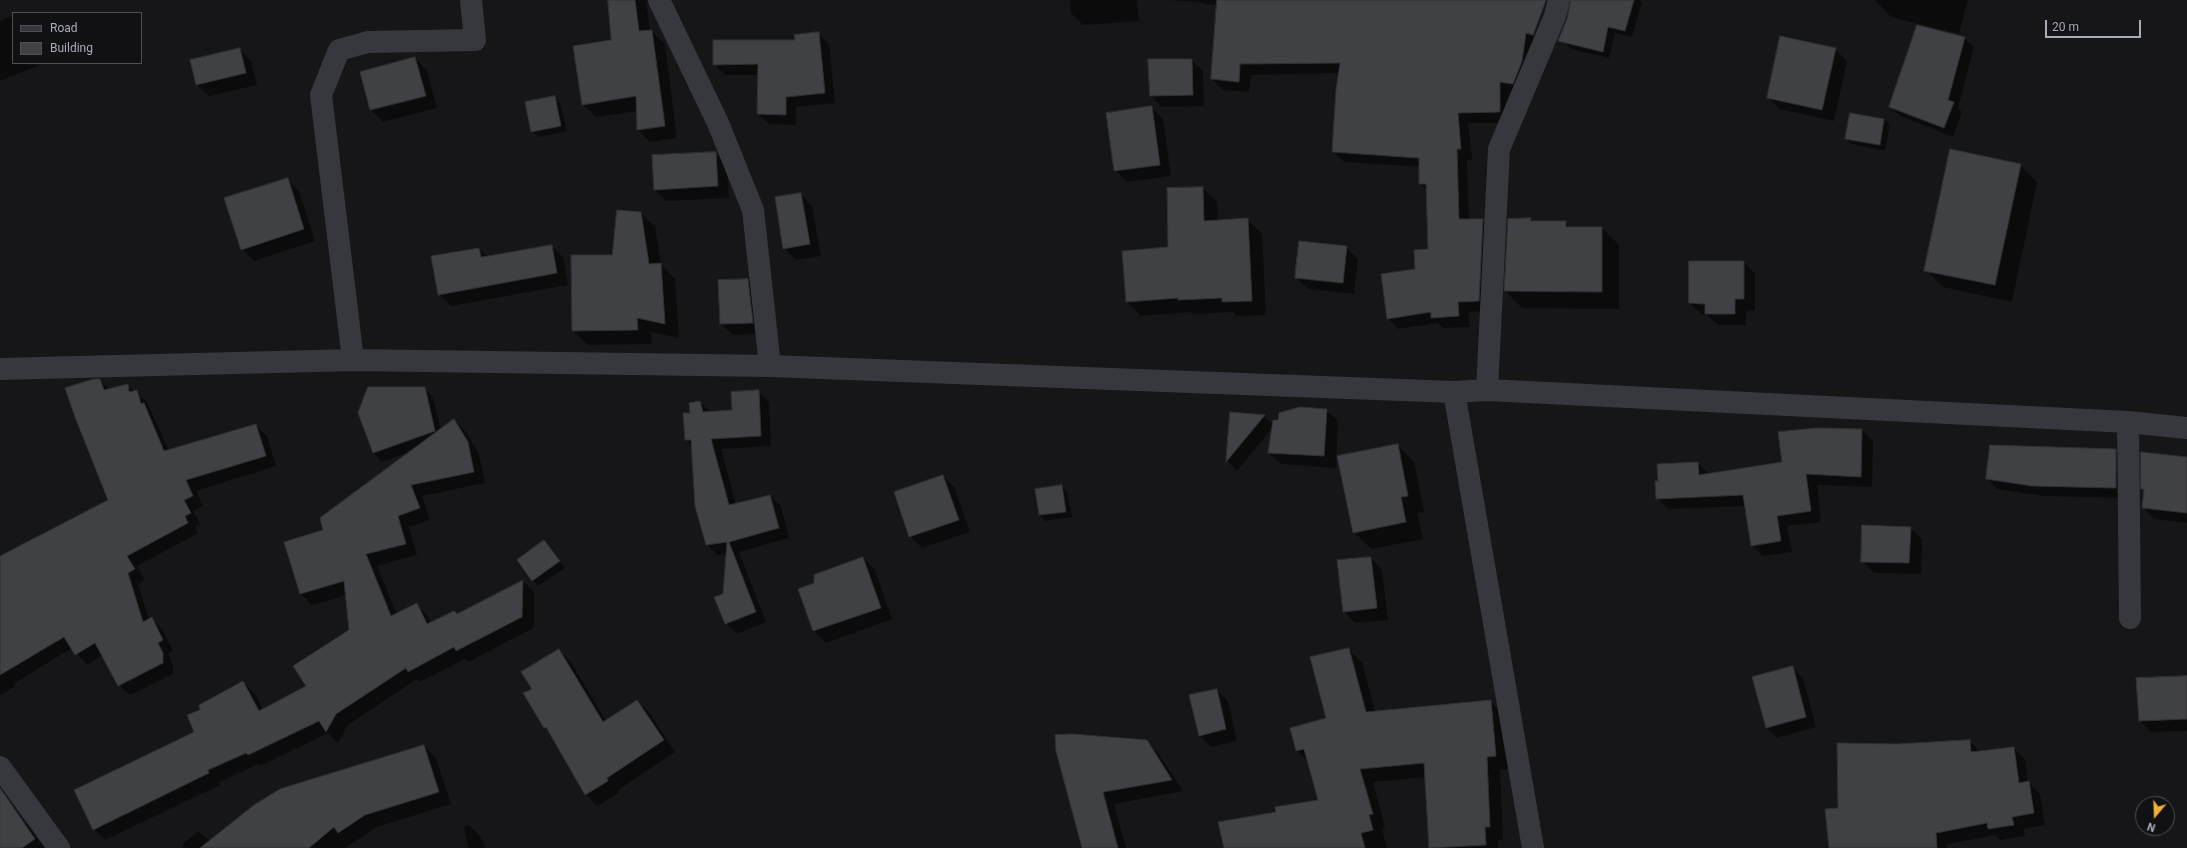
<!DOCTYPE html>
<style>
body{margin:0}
#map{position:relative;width:2187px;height:848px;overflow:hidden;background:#161618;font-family:Roboto,sans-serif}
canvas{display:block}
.legend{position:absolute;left:12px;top:12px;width:130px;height:52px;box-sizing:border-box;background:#111113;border:1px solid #4d4f55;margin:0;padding:5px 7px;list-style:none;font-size:12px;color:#a8adb8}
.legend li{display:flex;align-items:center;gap:8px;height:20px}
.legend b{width:20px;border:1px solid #4d4f55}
.north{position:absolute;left:2135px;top:796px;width:40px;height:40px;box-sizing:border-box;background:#111113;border:1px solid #4d4f55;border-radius:50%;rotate:199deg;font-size:11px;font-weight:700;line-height:16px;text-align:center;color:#a8adb8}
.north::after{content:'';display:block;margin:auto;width:14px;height:18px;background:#f2b134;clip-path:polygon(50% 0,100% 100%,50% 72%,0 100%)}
.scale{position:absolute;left:2045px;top:20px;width:96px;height:18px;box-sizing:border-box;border:2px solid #a8adb8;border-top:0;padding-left:5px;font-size:12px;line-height:14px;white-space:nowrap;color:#a8adb8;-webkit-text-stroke:3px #111113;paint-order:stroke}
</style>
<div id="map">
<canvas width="2187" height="848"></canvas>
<ul class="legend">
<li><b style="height:5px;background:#37383d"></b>Road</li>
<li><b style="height:11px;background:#404145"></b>Building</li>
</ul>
<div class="north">N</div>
<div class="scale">20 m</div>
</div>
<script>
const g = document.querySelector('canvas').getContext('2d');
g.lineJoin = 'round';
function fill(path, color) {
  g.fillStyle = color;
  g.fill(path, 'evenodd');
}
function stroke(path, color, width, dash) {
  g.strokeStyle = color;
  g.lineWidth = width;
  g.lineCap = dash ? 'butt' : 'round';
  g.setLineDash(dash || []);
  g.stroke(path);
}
fill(new Path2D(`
 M 609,0 L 646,0 L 650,31 L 652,31 L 665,44 L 677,138 L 650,142 L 638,130 L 637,111 L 596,117 L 583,104 L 612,40 Z
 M 1070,0 L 1137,0 L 1139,21 L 1083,25 L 1071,13 Z
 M 1168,0 L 1527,0 L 1527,29 L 1537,40 L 1523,94 L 1510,92 L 1511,123 L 1468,123 L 1472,160 L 1467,160 L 1469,220 L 1483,220 L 1493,231 L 1489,311 L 1468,312 L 1470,327 L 1443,328 L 1438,323 L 1398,329 L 1388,318 L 1429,250 L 1428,191 L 1420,184 L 1420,167 L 1344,162 L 1333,151 L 1339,73 L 1251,75 L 1249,92 L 1223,90 L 1212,79 L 1218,6 L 1197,2 Z
 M 1576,0 L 1640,0 L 1642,2 L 1632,37 L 1615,33 L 1609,58 L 1571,49 L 1564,42 Z
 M 1875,0 L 1968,0 L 1959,34 L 1891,17 Z
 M 12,16 L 13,63 L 40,65 L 0,81 L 0,21 Z
 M 818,33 L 829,44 L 835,103 L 796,107 L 796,125 L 769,124 L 758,114 L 759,75 L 725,75 L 714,64 Z
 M 1964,38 L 1974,47 L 1958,108 L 1962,112 L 1953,137 L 1900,116 L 1890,107 Z
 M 240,49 L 251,61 L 257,85 L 209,96 L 197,85 Z
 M 1835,49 L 1847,61 L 1834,121 L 1779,109 L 1768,97 Z
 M 415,58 L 427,70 L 437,108 L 383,122 L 371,110 L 361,73 Z
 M 1191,60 L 1203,71 L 1204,106 L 1162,107 L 1150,95 Z
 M 554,97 L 560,103 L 567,131 L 538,137 L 532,131 Z
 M 1152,108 L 1163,119 L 1171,176 L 1127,182 L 1115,170 Z
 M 1884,119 L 1890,125 L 1885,151 L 1852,144 L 1846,139 Z
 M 715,153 L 727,165 L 729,198 L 666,201 L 655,190 Z
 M 2020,165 L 2037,182 L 2012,302 L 1943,287 L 1926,270 Z
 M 287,179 L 299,191 L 315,241 L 254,261 L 242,249 Z
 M 1203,188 L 1217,202 L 1218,221 L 1247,219 L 1262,234 L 1266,315 L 1237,316 L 1233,312 L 1194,314 L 1192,312 L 1141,316 L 1127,302 L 1123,251 L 1169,248 Z
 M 801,194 L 812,206 L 821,256 L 796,260 L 784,248 Z
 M 641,213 L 655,227 L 661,264 L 675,279 L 679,338 L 651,332 L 652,344 L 588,345 L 573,331 L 613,256 Z
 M 1509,220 L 1565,222 L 1571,228 L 1602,228 L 1619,245 L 1619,309 L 1522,308 L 1505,291 Z
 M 551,246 L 563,257 L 568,285 L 451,306 L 439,294 L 479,249 L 487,257 Z
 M 1346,247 L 1358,259 L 1354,294 L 1308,289 L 1296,277 Z
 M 1744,262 L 1755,274 L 1755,310 L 1746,311 L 1746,325 L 1718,325 L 1707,315 L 1702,315 L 1690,303 Z
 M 748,280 L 759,292 L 764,334 L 733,335 L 721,324 Z
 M 100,380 L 109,389 L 127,385 L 147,402 L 169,451 L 256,425 L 267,436 L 276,466 L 196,491 L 203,506 L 193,511 L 200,524 L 195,527 L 198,533 L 137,566 L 145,580 L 138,584 L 149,620 L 152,618 L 162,629 L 173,651 L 168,653 L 173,665 L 173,674 L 130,695 L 119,685 L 102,655 L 87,665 L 72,648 L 13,684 L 15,686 L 0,695 L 0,557 L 109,500 Z
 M 424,388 L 433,397 L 441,431 L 454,420 L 466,432 L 479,454 L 485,483 L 422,496 L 430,520 L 409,527 L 417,555 L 377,566 L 397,615 L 416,605 L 428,616 L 431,623 L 457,615 L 523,581 L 534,592 L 534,628 L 468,662 L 465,659 L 420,682 L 417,679 L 348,725 L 338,743 L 328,733 L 260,766 L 258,764 L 219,782 L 220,785 L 105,840 L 94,829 L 195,732 L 201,710 L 243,682 L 255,694 L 263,710 L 307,686 L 350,631 L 347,595 L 312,605 L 301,594 L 324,531 L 412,451 L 382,462 L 374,453 L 359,413 Z
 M 758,391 L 769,402 L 771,446 L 721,449 L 736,504 L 770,496 L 781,506 L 789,538 L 739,552 L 766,622 L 737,634 L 726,623 L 724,594 L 727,554 L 717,555 L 707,544 L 693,447 L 686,440 L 684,414 L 691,414 L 700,402 L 710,412 L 733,411 Z
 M 1326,410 L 1338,421 L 1336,468 L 1281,464 L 1269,453 L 1273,427 L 1237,471 L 1227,461 L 1231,413 L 1264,416 L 1273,425 Z
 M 1862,430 L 1873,441 L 1872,487 L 1817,485 L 1821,522 L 1787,526 L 1792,552 L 1763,556 L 1752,545 L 1746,506 L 1668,509 L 1657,498 L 1659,481 L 1658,465 L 1698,463 L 1709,474 L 1783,463 Z
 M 1397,445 L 1414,462 L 1424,512 L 1417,513 L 1423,539 L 1371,549 L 1354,532 Z
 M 2115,450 L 2126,460 L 2126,498 L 2043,496 L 1997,489 L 1987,478 Z
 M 2187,458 L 2187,523 L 2154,519 L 2143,507 L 2144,491 L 2142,488 Z
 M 943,476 L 954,487 L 970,532 L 922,548 L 910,536 Z
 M 1062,486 L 1067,492 L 1072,517 L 1045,521 L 1040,515 Z
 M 1910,528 L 1922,539 L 1921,574 L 1874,573 L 1862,561 Z
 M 544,542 L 565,568 L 538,586 L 533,580 Z
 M 863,558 L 875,570 L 892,619 L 826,643 L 814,631 L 799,589 L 815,584 Z
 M 1371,558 L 1382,570 L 1388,620 L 1355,623 L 1344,611 Z
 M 1348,649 L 1362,662 L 1375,712 L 1490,701 L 1504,714 L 1509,769 L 1500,770 L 1503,840 L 1498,840 L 1498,848 L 1440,848 L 1426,777 L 1373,782 L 1385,827 L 1382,829 L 1387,848 L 1225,848 L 1277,813 L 1319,800 L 1309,763 L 1297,751 L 1291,728 L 1327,719 Z
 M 559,650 L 571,662 L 606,721 L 637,701 L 649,712 L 675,752 L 618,790 L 619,793 L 597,806 L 586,794 L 550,732 L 545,727 Z
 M 1792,667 L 1803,678 L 1816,727 L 1777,738 L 1767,728 Z
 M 2187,677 L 2187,731 L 2151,732 L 2140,721 Z
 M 1217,690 L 1228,701 L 1237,741 L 1211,747 L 1199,735 Z
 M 1146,741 L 1158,753 L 1183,791 L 1114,804 L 1126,848 L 1083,848 L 1057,751 Z
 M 1969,741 L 1981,752 L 2014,748 L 2025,760 L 2028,782 L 2040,794 L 2045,825 L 2024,829 L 2025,836 L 2000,840 L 1996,835 L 1947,844 L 1947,848 L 1830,848 L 1839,809 L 1897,745 Z
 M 424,746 L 436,758 L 451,804 L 377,827 L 345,848 L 184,848 L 182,845 L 198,831 L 210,841 Z
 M 19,816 L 30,828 L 44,848 L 0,848 L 0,829 Z
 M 469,825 L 481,837 L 486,848 L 468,848 L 464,827 Z`), '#0007');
const building = new Path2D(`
 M 608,0 L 635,0 L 639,31 L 652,30 L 665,126 L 637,130 L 636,96 L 582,105 L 573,46 L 611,40 Z
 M 1217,0 L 1546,0 L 1533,35 L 1526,33 L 1522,61 L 1513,84 L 1500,82 L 1500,112 L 1458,113 L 1461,149 L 1457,149 L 1459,219 L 1483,219 L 1479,301 L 1458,302 L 1459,316 L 1431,318 L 1431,312 L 1387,319 L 1381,274 L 1415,269 L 1414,250 L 1428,249 L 1426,184 L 1419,184 L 1419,158 L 1332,152 L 1336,90 L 1340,63 L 1240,64 L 1239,82 L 1211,79 Z
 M 1571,0 L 1634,0 L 1625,31 L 1608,27 L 1603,52 L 1558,41 L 1567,19 Z
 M 1917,25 L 1965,37 L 1948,100 L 1954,102 L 1944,128 L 1889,107 Z
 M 819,32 L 825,93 L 786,97 L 786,115 L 757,114 L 758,64 L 713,65 L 713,40 L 795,40 L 794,35 Z
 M 1780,36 L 1836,48 L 1822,110 L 1767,98 Z
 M 240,48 L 246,73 L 196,85 L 190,60 Z
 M 415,57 L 426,96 L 370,110 L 360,72 Z
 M 1148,59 L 1192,59 L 1193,95 L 1150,96 Z
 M 555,96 L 561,126 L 531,132 L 525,102 Z
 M 1152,106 L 1160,165 L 1114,171 L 1106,113 Z
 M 1850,113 L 1884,119 L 1880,145 L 1845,139 Z
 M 1950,149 L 2021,164 L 1995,285 L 1924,271 Z
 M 716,152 L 718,186 L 654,190 L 652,155 Z
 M 288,178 L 304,229 L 241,250 L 224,198 Z
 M 1203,187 L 1204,221 L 1248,218 L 1252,301 L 1222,302 L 1222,298 L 1178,300 L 1178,298 L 1126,302 L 1122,251 L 1168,247 L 1167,188 Z
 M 801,193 L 810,244 L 783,249 L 775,197 Z
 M 617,210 L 641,212 L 649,264 L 661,263 L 665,324 L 637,318 L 638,330 L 572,331 L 571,255 L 612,255 Z
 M 1531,218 L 1530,221 L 1566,221 L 1566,227 L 1602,227 L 1602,292 L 1504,291 L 1508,219 Z
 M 1299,241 L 1347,246 L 1343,283 L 1295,278 Z
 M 552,245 L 557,273 L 438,295 L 431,256 L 479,248 L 481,257 Z
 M 1689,261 L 1744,261 L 1744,299 L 1735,299 L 1735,314 L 1705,314 L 1705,304 L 1689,303 Z
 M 748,279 L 753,323 L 720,324 L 718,280 Z
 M 94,379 L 100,379 L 104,390 L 128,384 L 129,392 L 137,390 L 141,404 L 144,403 L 164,451 L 256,424 L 266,456 L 186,480 L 193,496 L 184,500 L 191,513 L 185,516 L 188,523 L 127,556 L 135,569 L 128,573 L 143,622 L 152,617 L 163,640 L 158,643 L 163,653 L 163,663 L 118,686 L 95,643 L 75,655 L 64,637 L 0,675 L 0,556 L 108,500 L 75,417 L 65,388 Z
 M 368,387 L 425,387 L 435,431 L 373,453 L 358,413 Z
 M 759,390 L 761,436 L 711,439 L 729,505 L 770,495 L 779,528 L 729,542 L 756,612 L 725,624 L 714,597 L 723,594 L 727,542 L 706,545 L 695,506 L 691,440 L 685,440 L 683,413 L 690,413 L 689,403 L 700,401 L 703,412 L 732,410 L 731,392 Z
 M 1300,407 L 1327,409 L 1324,456 L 1268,453 L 1273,420 L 1278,420 L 1279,413 Z
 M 1230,412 L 1265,415 L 1226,462 Z
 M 454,419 L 468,442 L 474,472 L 411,485 L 420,508 L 398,516 L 406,544 L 366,554 L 391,616 L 417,603 L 427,624 L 454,611 L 457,614 L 523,580 L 522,617 L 456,651 L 454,647 L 408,672 L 406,668 L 336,714 L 326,732 L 319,721 L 248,755 L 246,753 L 208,770 L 209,773 L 93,830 L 74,790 L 194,732 L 187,715 L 200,710 L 199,705 L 243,681 L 259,711 L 306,686 L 293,666 L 349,630 L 344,581 L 300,594 L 284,542 L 323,530 L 320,518 Z
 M 1817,428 L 1862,429 L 1861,477 L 1806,474 L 1811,511 L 1777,516 L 1781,541 L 1751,546 L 1743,495 L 1656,499 L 1655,481 L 1658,481 L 1657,464 L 1698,462 L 1699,475 L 1782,462 L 1778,432 Z
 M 1398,444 L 1408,496 L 1401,497 L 1406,522 L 1353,533 L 1337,456 Z
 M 1990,445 L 2116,449 L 2116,488 L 2032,486 L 1986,479 Z
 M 2141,452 L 2187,457 L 2187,513 L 2142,508 L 2144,489 L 2141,489 Z
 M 943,475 L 959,520 L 909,537 L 894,492 Z
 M 1062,485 L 1066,512 L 1039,515 L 1035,489 Z
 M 1862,525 L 1911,527 L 1909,563 L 1861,562 Z
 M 544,540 L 560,561 L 532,581 L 517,560 Z
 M 863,557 L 881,608 L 813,631 L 798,589 L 814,583 L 814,575 Z
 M 1371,557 L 1377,608 L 1343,612 L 1337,560 Z
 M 1349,648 L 1366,712 L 1491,700 L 1496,756 L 1487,757 L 1490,827 L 1485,827 L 1486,845 L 1429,848 L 1424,763 L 1360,769 L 1373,814 L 1369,815 L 1373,830 L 1361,833 L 1365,848 L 1224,848 L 1218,822 L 1276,812 L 1275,807 L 1318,800 L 1304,749 L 1296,751 L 1290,728 L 1326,718 L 1310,657 Z
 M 559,649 L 603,722 L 637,700 L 664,740 L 607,778 L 608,781 L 585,795 L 546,727 L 544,728 L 523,693 L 532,689 L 521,672 Z
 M 1793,666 L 1806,717 L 1766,728 L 1752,677 Z
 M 2187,676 L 2187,719 L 2139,721 L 2136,678 Z
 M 1217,689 L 1226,729 L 1199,736 L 1189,695 Z
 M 1072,734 L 1147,740 L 1172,780 L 1103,792 L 1118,848 L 1082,848 L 1056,751 L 1055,735 Z
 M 1970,740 L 1971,752 L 2014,747 L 2019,783 L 2029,781 L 2034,813 L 2012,817 L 2014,825 L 1988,829 L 1987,823 L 1936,833 L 1937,848 L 1829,848 L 1825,809 L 1838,808 L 1837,743 L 1897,744 Z
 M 424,745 L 439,792 L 365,815 L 338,833 L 334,827 L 309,848 L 200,848 L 254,805 L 280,789 Z
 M 0,788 L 35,839 L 22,848 L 0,848 Z`);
fill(building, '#404145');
stroke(building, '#303034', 1);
stroke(new Path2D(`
 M 659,0 L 718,123 L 753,210 L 770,366
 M 353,360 L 321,95 L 339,50 L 368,42 L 475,40 L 471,0
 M 0,369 L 353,360 L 770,366 L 1454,392 L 1487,390 L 2128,422 L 2187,428
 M 1487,390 L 1499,149 L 1555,16 L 1559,0
 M 1454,392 L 1533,848
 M 2128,422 L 2130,618
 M 0,767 L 59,848`), '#37383d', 22);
</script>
